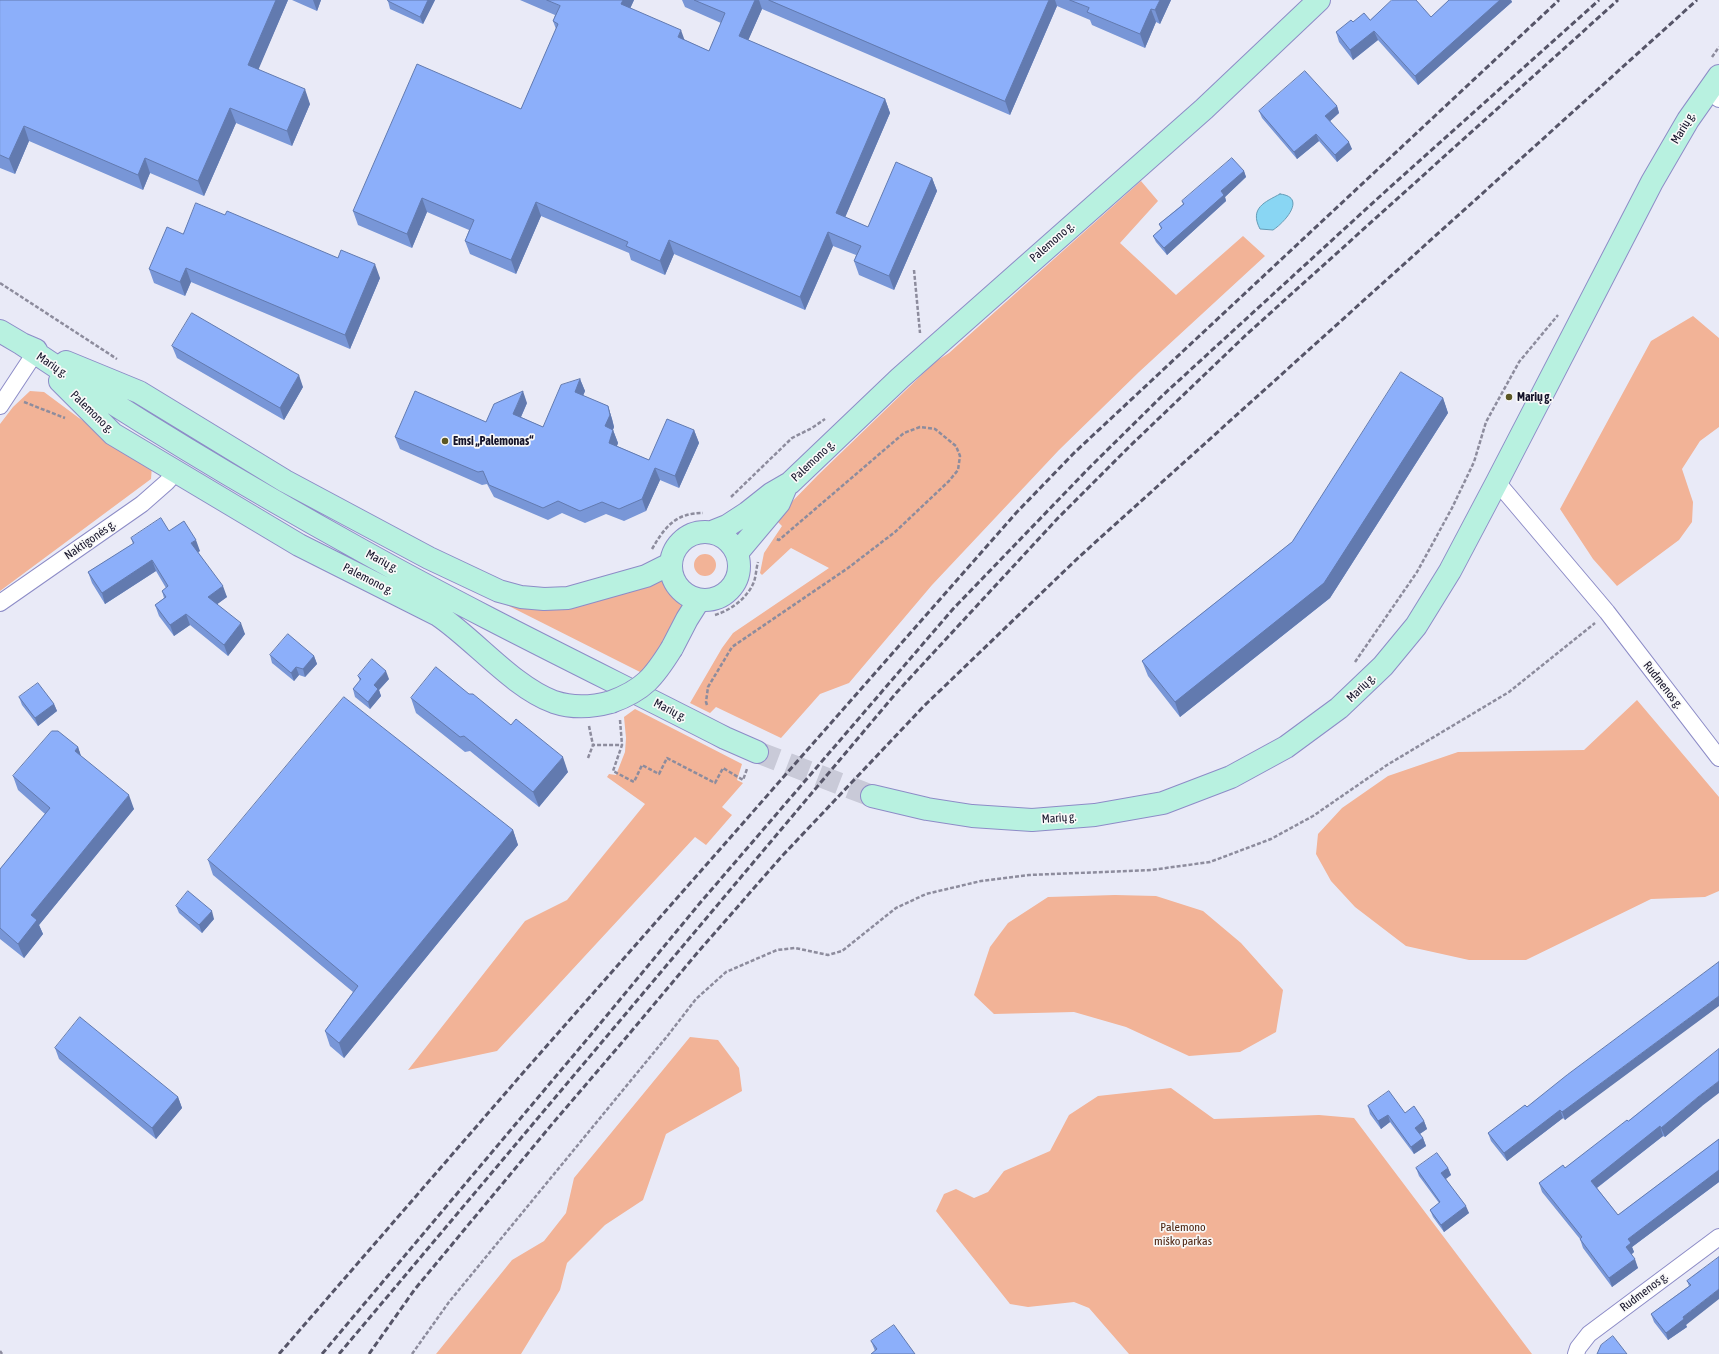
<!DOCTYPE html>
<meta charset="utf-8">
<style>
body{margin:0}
canvas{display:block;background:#e9eaf7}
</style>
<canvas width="1719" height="1354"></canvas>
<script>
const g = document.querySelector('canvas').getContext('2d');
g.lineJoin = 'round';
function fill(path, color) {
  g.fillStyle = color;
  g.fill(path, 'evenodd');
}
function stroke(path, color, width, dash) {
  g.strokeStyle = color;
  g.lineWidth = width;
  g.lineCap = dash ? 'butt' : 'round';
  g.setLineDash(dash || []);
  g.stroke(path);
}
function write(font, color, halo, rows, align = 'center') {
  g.font = font + ' "Asap Condensed",sans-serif';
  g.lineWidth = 3.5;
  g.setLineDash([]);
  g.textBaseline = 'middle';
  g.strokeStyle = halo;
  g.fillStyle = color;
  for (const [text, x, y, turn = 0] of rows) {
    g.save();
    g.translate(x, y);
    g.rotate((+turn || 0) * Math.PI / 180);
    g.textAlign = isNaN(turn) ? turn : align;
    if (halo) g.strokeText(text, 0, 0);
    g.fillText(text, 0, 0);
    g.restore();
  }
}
fill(new Path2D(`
 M 1141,181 L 1158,201 L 1120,243 L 1176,295 L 1243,236 L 1265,256 L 1139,372 L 1059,450 L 932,585 L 849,683 L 820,694 L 781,738 L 716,707 L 710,713 L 690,703 L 722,648 L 733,633 L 829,568 L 791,548 L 762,575 L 760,573 L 764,553 L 782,526 L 775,519 L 779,515 L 818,475 L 935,362 L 949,353 Z
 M 1693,316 L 1719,338 L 1719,427 L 1700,441 L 1682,469 L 1693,502 L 1692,522 L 1679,540 L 1617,586 L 1593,559 L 1560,509 L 1651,341 Z
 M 30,391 L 44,392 L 79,418 L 152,466 L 151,479 L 0,591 L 0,424 L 13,407 Z
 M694 565a11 11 0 1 1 22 0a11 11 0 1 1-22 0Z
 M 662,577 C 667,591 671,598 684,605 L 666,640 L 644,674 L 497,600 Z
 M 1637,700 L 1719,797 L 1719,891 L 1705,897 L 1651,899 L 1526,960 L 1469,960 L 1406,946 L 1355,907 L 1331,881 L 1316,854 L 1318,834 L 1342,808 L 1388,776 L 1458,752 L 1584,750 Z
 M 635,709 L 742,764 L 737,780 L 743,783 L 722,807 L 732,815 L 706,845 L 695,837 L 497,1051 L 408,1070 L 525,921 L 567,900 L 645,804 L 607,777 L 609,774 L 616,775 L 625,752 L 626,738 L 624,717 Z
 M 1115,895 L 1156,896 L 1203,911 L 1241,943 L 1283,990 L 1276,1032 L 1240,1052 L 1189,1056 L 1126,1027 L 1074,1012 L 994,1014 L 974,995 L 990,947 L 1008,923 L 1048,897 Z
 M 690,1037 L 718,1040 L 739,1068 L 742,1091 L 666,1134 L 643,1200 L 605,1225 L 567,1263 L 560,1290 L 521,1354 L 436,1354 L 512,1260 L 544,1241 L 566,1213 L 574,1178 Z
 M 1171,1088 L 1214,1119 L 1319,1115 L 1354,1118 L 1532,1354 L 1129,1354 L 1089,1308 L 1074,1302 L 1028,1307 L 1010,1304 L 936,1211 L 944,1194 L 956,1189 L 974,1198 L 988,1192 L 1004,1171 L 1050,1151 L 1069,1115 L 1098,1096 Z`), '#f2b397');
const water = new Path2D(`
 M 1280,194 C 1308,197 1284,223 1273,230 L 1260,229 C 1249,208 1265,202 1280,194 Z`);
fill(water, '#89d6f3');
stroke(water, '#669cb6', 1);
stroke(new Path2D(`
 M 757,752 L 872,796`), '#c9cad8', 22, [22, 11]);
const street = new Path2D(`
 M 1708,90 L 1719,99
 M 0,406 L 33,356
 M 1497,482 L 1607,612 L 1719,758
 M 0,603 L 142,504 L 167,482 L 176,472
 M 1576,1354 L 1578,1348 L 1589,1334 L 1719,1237`);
const secondary = new Path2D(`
 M 0,331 L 22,344 L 36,350
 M 22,344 C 132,418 245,486 361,550 C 481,617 604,676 725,738 L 757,752
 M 66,362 L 139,392 L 285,481 L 429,558 L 499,591 L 521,597 L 544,599 L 568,598 L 646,576 L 670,564
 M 60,381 L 113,434 L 299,545 L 438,615 C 475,640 513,687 554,702 C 572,708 593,707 611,702
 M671 566a34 34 0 1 1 68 0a34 34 0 1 1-68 0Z
 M 712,532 L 727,526 L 747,513 L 771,494 L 790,483 L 900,378 L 1204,109 L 1319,0
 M 737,553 L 779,503 L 785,489
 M 672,648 L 687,619 L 699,600
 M 872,796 L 927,809 L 972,816 L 1032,820 L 1095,815 L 1163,803 L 1231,777 L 1286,747 L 1339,708 L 1383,666 L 1416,626 L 1450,571 L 1497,482 L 1652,182 L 1688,120 L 1719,76`);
stroke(street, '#8d8cc7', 18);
stroke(secondary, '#8d8cc7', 24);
stroke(new Path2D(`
 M 1712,57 L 1719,47
 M 914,270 L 920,333
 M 0,283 L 117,359
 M 24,402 L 65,418
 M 731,497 L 792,438 L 812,428 L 825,419
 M 652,549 C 665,527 675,513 703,513
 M 715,615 C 731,610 746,599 753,584 C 756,578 756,569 758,562
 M 1355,662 L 1417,572 L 1452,508 L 1474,462 L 1486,422 L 1519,362 L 1558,315
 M 707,705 L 706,702 L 708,687 L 732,647 L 848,568 L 895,532 L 949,481 L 958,470 L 960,456 L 956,446 L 935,429 L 920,427 L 904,433 L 779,540 L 776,539
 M 620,720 L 622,745
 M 589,726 L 593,745
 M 588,758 L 593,745 L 622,745 L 613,771 L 634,782 L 642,765 L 659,774 L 667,758 L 715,783 L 723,768 L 743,780 L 747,769
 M 0,1351 L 2,1354
 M 412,1354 L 449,1302 L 669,1034 L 696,999 L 726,972 L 777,950 L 795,948 L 828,955 L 842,951 L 896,908 L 926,894 L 981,881 L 1029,875 L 1151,870 L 1210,862 L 1271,839 L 1313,816 L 1387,765 L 1509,692 L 1595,623`), '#8d8c9d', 2.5, [4, 2]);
stroke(street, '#fff', 16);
stroke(secondary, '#b8f1e0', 22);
stroke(new Path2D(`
 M 279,1354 L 522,1074 L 1016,513 L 1074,453 L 1559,0
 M 322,1354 L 589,1037 L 700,903 L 953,609 L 1089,468 L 1163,395 L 1377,199 L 1599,0
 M 339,1354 L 897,692 L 1058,518 L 1130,446 L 1247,334 L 1618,0
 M 369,1354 L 415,1289 L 553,1123 L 619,1046 L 698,952 L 783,855 L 924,706 L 1079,557 L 1697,0`), '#565568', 3, [6, 3]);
const secondaryBridge = new Path2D(`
 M 611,702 C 644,690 654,677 672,648`);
stroke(secondaryBridge, '#8d8cc7', 24, []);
stroke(secondaryBridge, '#b8f1e0', 22);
fill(new Path2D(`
 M 0,0 L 288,0 L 258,69 L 310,104 L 292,146 L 236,123 L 204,196 L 150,173 L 143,190 L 29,141 L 15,174 L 0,168 Z
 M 292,0 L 321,0 L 317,11 Z
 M 435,0 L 423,24 L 390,9 L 388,1 Z
 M 520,0 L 634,0 L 630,8 L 685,40 L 709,51 L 721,23 L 685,7 L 682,0 L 1171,0 L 1160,24 L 1156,22 L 1145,48 L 1092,25 L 1090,20 L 1057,6 L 1010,115 L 762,9 L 748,40 L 885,99 L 890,113 L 845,217 L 868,227 L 932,178 L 937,191 L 894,290 L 859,275 L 854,261 L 856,255 L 833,246 L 805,310 L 674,254 L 665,275 L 631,260 L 629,253 L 541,216 L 516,274 L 470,254 L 465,241 L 469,230 L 427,212 L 412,248 L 358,225 L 353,211 L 521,109 L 556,29 L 553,21 L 555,15 Z
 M 1449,0 L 1511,0 L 1512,2 L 1418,85 L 1378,40 L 1353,60 L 1339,42 L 1336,32 L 1353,22 L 1370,20 L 1431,17 Z
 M 1337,106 L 1339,113 L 1330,121 L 1352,149 L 1337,162 L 1319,141 L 1297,159 L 1262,118 L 1259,111 Z
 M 1244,171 L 1246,177 L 1225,197 L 1226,201 L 1167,255 L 1156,242 L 1153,236 L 1161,229 L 1159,224 L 1183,204 L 1182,201 Z
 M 183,234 L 380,278 L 350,349 L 191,282 L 185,296 L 154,283 L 149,269 Z
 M 172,346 L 303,387 L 284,420 L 177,358 Z
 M 580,379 L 585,391 L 583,396 L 608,406 L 612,419 L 614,427 L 613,430 L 618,443 L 617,446 L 649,460 L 694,430 L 699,443 L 679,488 L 660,480 L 646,511 L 624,521 L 606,514 L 585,523 L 562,513 L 548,520 L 494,497 L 487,484 L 482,485 L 400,449 L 395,437 L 486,422 L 527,403 L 521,417 L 543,427 Z
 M 1443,398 L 1448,413 L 1330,598 L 1180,717 L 1148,676 L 1142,661 L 1292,542 Z
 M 169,531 L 200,551 L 198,552 L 227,597 L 217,604 L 245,634 L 228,656 L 190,625 L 174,636 L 159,616 L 155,605 L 164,598 L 162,591 L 166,588 L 156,571 L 105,604 L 92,583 L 88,572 L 133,544 L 131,538 Z
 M 270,655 L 314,656 L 317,664 L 305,677 L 299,675 L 294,681 L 272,663 Z
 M 358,676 L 389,679 L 379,690 L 381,696 L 370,709 L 355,697 L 353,689 L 360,681 Z
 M 469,694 L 568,772 L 539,807 L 470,751 L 465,752 L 416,713 L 411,698 Z
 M 19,697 L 54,704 L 57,711 L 38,726 L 22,705 Z
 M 78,747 L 81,756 L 134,809 L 39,925 L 43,934 L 24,958 L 0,939 L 0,869 L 45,814 L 18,790 L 13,776 Z
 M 513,830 L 518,845 L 344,1058 L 330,1046 L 325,1031 L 353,992 L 213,875 L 208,860 Z
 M 176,906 L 214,919 L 202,933 L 179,913 Z
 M 1719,962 L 1565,1120 L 1563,1118 L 1507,1161 L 1491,1141 L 1488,1133 L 1527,1107 Z
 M 55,1048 L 178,1097 L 182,1108 L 156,1139 L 59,1059 Z
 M 1368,1106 L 1405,1113 L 1424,1121 L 1427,1129 L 1420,1134 L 1423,1138 L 1426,1146 L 1414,1154 L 1390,1122 L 1381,1129 L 1370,1114 Z
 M 1702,1106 L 1665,1137 L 1663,1136 L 1597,1188 L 1618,1215 L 1719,1139 L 1719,1182 L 1632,1247 L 1634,1252 L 1631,1255 L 1638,1268 L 1612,1287 L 1583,1248 L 1580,1239 L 1542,1192 L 1539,1183 L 1565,1168 L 1628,1121 Z
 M 1416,1168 L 1448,1168 L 1451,1175 L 1446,1179 L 1469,1213 L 1444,1232 L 1433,1217 L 1430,1210 L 1439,1203 L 1419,1176 Z
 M 1702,1269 L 1686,1325 L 1687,1327 L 1668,1340 L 1654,1322 L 1651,1314 L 1689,1286 L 1687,1281 Z
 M 871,1341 L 915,1354 L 875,1351 Z`), '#7896d7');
fill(new Path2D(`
 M 276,0 L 288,0 L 254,80 L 248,65 Z
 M 313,0 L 321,0 L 317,11 Z
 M 428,0 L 435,0 L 423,24 L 420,17 Z
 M 623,0 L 634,0 L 626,18 L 621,4 Z
 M 755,0 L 759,0 L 762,9 L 744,50 L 739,36 Z
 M 1049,0 L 1055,0 L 1057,6 L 1010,115 L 1005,101 Z
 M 1160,0 L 1171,0 L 1160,24 L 1155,10 Z
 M 1500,0 L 1511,0 L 1512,2 L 1418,85 L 1415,76 Z
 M 1151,9 L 1156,22 L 1145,48 L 1140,34 Z
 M 681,30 L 686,44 L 678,37 Z
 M 1374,31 L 1378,40 L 1353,60 L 1350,50 Z
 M 305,89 L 310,104 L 292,146 L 287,131 Z
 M 885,99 L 890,113 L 841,227 L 836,213 Z
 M 1337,106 L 1339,113 L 1328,123 L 1325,116 Z
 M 230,108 L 236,123 L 204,196 L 198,181 Z
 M 24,126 L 29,141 L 15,174 L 9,159 Z
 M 1316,134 L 1319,141 L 1297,159 L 1294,152 Z
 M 1349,142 L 1352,149 L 1337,162 L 1335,155 Z
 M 145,158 L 150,173 L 143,190 L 138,175 Z
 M 1244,171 L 1246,177 L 1225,197 L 1226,201 L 1167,255 L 1164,248 L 1221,191 Z
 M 932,178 L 937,191 L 894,290 L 889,276 Z
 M 422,198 L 427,212 L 412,248 L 407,234 Z
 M 536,202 L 541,216 L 516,274 L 511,260 Z
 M 828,232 L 833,246 L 805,310 L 800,297 Z
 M 669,240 L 674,254 L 665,275 L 660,261 Z
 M 375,264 L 380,278 L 350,349 L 345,335 Z
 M 186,268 L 191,282 L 185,296 L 180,282 Z
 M 299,375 L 303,387 L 284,420 L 280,408 Z
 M 580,379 L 585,391 L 579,405 L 575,392 Z
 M 523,391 L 527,403 L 517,426 L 513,414 Z
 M 1443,398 L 1448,413 L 1330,598 L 1180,717 L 1175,702 Z
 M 608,406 L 612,419 L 614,427 L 609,439 L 605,426 Z
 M 613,430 L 618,443 L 613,455 L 609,443 Z
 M 694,430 L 699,443 L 679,488 L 675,476 Z
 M 655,468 L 660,480 L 646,511 L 642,499 Z
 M 196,540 L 200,551 L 195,554 L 191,543 Z
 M 152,560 L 156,571 L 105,604 L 102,593 Z
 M 223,586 L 227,597 L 212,608 L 208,597 Z
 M 186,614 L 190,625 L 174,636 L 170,625 Z
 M 241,623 L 245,634 L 228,656 L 224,645 Z
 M 314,656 L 317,664 L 305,677 L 303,669 Z
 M 296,667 L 299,675 L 294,681 L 291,673 Z
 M 386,671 L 389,679 L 379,690 L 381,696 L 370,709 L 368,702 L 374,685 Z
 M 54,704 L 57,711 L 38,726 L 35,718 Z
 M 78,747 L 83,762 L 75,751 Z
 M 563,757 L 568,772 L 539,807 L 533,792 Z
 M 129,795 L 134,809 L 39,925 L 43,934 L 24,958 L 18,944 L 31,915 Z
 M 513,830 L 518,845 L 344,1058 L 339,1043 Z
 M 212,911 L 214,919 L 202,933 L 199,925 Z
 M 1719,996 L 1719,1006 L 1565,1120 L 1562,1112 Z
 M 1719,1081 L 1719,1093 L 1702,1106 L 1665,1137 L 1661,1128 L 1698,1097 Z
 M 178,1097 L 182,1108 L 156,1139 L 152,1128 Z
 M 1560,1110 L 1563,1118 L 1507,1161 L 1504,1153 Z
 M 1388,1115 L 1390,1122 L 1381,1129 L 1378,1121 Z
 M 1424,1121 L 1427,1129 L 1418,1135 L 1415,1128 Z
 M 1660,1126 L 1663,1136 L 1594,1190 L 1591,1181 Z
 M 1423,1138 L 1426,1146 L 1414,1154 L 1411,1147 Z
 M 1448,1168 L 1451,1175 L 1444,1180 L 1441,1173 Z
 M 1719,1170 L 1719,1182 L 1632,1247 L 1634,1252 L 1629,1256 L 1626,1247 L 1628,1239 Z
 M 1466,1206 L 1469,1213 L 1444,1232 L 1441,1225 Z
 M 1635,1259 L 1638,1268 L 1612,1287 L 1609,1278 Z
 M 1719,1289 L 1719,1299 L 1686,1325 L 1687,1327 L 1668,1340 L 1666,1333 L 1683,1317 Z`), '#627aaf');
const building = new Path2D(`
 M 0,0 L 276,0 L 248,65 L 305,89 L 287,131 L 230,108 L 198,181 L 145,158 L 138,175 L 24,126 L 9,159 L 0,155 Z
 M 388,0 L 428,0 L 420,17 L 388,1 Z
 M 547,0 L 623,0 L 621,4 L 681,30 L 678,37 L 709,51 L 725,13 L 694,0 L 755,0 L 739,36 L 885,99 L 836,213 L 868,227 L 896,162 L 932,178 L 889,276 L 854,261 L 861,246 L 828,232 L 800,297 L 669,240 L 660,261 L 626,246 L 628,242 L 536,202 L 511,260 L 465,241 L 474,220 L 422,198 L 407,234 L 353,211 L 417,64 L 521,109 L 558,24 L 553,21 L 560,6 Z
 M 769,0 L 1049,0 L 1005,101 Z
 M 1070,0 L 1160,0 L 1155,10 L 1151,9 L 1140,34 L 1087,12 L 1089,8 Z
 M 1392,0 L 1416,0 L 1431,17 L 1449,0 L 1500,0 L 1415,76 L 1374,31 L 1350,50 L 1336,32 L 1351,20 L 1353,22 L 1364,13 L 1370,20 Z
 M 1305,71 L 1337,106 L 1325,116 L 1349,142 L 1335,155 L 1316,134 L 1294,152 L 1259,111 Z
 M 1232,158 L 1244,171 L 1221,191 L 1224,195 L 1164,248 L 1153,236 L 1162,228 L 1159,224 L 1184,204 L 1182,201 Z
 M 196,203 L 225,215 L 227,211 L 338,258 L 341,250 L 375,264 L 345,335 L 186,268 L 180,282 L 149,269 L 167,227 L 183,234 Z
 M 192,313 L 299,375 L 280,408 L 172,346 Z
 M 1401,372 L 1443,398 L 1324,583 L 1175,702 L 1142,661 L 1292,542 Z
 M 580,379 L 575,392 L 608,406 L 610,415 L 605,426 L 613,430 L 609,443 L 649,460 L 667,419 L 694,430 L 675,476 L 655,468 L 642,499 L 619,509 L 602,502 L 580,511 L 558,501 L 543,508 L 489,485 L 483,471 L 478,472 L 395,437 L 415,391 L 486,422 L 494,404 L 523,391 L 513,414 L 543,427 L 561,385 Z
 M 161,518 L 169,531 L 184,521 L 196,540 L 191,543 L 223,586 L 208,597 L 241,623 L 224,645 L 186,614 L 170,625 L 155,605 L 166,597 L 162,591 L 168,586 L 152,560 L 102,593 L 88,572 L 134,543 L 131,538 Z
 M 288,634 L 314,656 L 303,669 L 296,667 L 291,673 L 270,655 Z
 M 372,659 L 386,671 L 374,685 L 378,689 L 368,702 L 353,689 L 361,679 L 358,676 Z
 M 436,667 L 469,694 L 473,694 L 511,725 L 516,719 L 563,757 L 533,792 L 464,736 L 460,737 L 411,698 Z
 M 38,683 L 54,704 L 35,718 L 19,697 Z
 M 344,697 L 513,830 L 339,1043 L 325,1031 L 358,986 L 208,860 Z
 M 52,731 L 58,731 L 78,747 L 75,751 L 129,795 L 31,915 L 37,920 L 18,944 L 0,928 L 0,869 L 50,808 L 13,776 Z
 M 188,891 L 212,911 L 199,925 L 176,906 Z
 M 1719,962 L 1719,996 L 1562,1112 L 1560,1110 L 1504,1153 L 1488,1133 L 1525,1105 L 1527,1107 L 1567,1075 Z
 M 80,1017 L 178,1097 L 152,1128 L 55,1048 Z
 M 1719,1049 L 1719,1081 L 1698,1097 L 1661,1128 L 1660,1126 L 1591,1181 L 1618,1215 L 1719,1139 L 1719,1170 L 1628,1239 L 1631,1243 L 1626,1247 L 1635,1259 L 1609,1278 L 1580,1239 L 1582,1237 L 1539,1183 L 1563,1165 L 1565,1168 L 1627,1120 L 1628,1121 Z
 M 1389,1091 L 1405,1113 L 1414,1106 L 1424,1121 L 1415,1128 L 1423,1138 L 1411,1147 L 1388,1115 L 1378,1121 L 1368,1106 Z
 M 1437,1153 L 1448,1168 L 1441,1173 L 1466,1206 L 1441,1225 L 1430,1210 L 1440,1202 L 1416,1168 Z
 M 1719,1257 L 1719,1289 L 1683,1317 L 1684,1319 L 1666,1333 L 1651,1314 L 1691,1285 L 1687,1281 Z
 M 894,1325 L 915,1354 L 871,1354 L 877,1349 L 871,1341 Z
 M 1613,1336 L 1627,1354 L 1597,1354 L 1601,1345 Z`);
fill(building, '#8caffa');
stroke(building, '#627aaf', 1);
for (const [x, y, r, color] of [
 [1509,397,4,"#5c5724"],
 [445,441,4,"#5c5724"]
]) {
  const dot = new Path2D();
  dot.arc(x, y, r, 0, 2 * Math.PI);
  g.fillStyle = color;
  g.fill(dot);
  stroke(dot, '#f8f8f8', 1.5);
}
write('12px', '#151329', '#f8f8f8', [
 ["Marių g.",1683,128,-59],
 ["Palemono g.",1052,242,-41],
 ["Marių g.",52,365,34],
 ["Palemono g.",92,412,44],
 ["Palemono g.",813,461,-43],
 ["Naktigonės g.",90,540,-35],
 ["Marių g.",382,561,28],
 ["Palemono g.",368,579,27],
 ["Rudmenos g.",1663,685,52],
 ["Marių g.",1361,688,-44],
 ["Marių g.",670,710,27],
 ["Marių g.",1059,818,-4],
 ["Rudmenos g.",1644,1292,-37]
]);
write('bold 12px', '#151329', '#f8f8f8', [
 ["Marių g.",1517,397],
 ["Emsi „Palemonas“",453,441]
], 'left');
write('12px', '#4b220e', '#f8f8f8', [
 ["Palemono",1183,1227],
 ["miško parkas",1183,1241]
]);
</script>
